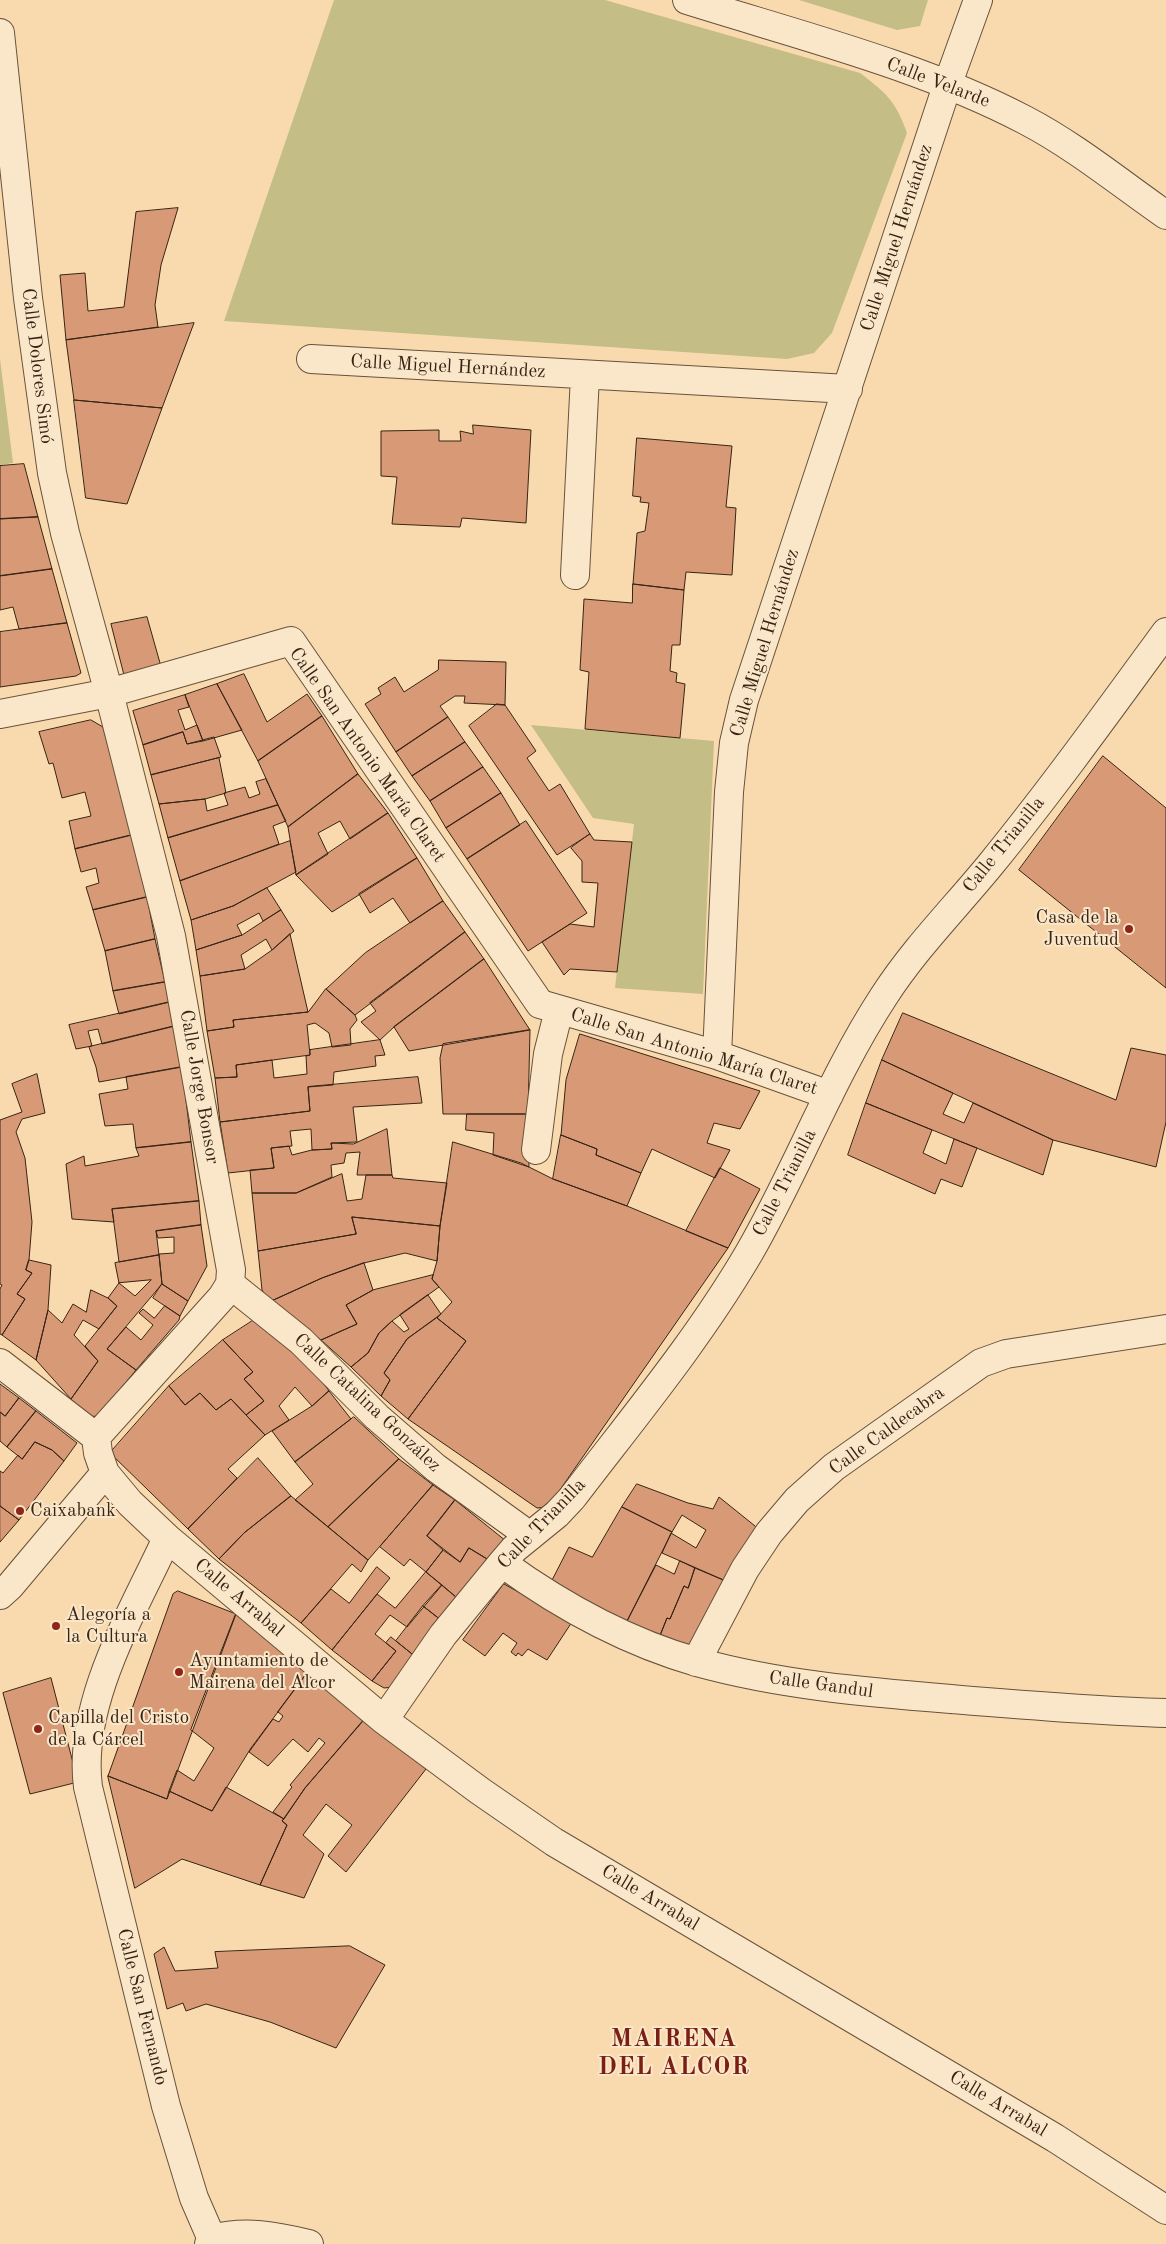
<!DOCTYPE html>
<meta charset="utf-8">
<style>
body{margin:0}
canvas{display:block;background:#f8daae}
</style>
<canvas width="1166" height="2244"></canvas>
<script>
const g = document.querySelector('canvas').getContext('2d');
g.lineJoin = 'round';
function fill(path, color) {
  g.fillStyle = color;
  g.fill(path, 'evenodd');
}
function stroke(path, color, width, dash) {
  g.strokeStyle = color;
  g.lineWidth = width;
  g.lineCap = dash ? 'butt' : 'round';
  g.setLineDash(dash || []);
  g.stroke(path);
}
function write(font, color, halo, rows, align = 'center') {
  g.font = font + ' "Old Standard TT",serif';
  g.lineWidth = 4;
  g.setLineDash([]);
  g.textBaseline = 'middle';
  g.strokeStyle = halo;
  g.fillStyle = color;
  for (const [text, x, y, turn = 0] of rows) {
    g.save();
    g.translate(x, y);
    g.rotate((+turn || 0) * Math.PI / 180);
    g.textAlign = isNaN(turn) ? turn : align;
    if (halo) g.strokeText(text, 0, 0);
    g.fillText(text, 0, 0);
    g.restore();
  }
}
fill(new Path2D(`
 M 334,0 L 605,0 L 860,73 C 886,93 896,101 907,133 L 832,333 L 814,353 L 787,359 L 224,321 Z
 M 799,0 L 928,0 L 920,26 L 897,30 Z
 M 0,359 L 13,463 L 0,465 Z
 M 531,725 L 714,741 L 703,994 L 615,988 L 634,824 L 593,818 Z`), '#c4bd86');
const building = new Path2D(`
 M 178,208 L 161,265 L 155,305 L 158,327 L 66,340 L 60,275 L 85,273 L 88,311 L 124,307 L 136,212 Z
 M 194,323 L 162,408 L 74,400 L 66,340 Z
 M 74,400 L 162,408 L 127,504 L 86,498 Z
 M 473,425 L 531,430 L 526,523 L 462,518 L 460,527 L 392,524 L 397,477 L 381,476 L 381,431 L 439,430 L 439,441 L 461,441 L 460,431 L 473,434 Z
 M 637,438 L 732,446 L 726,507 L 736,508 L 732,575 L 686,572 L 684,590 L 633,584 L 637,533 L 645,531 L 649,503 L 640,502 L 641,497 L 633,496 Z
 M 24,464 L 38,517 L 0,519 L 0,466 Z
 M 38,517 L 52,569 L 0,576 L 0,519 Z
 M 52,569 L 67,623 L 19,629 L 13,607 L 0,610 L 0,576 Z
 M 633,584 L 684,590 L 680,645 L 672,645 L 670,671 L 677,673 L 676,682 L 685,684 L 680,738 L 585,729 L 589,672 L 580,670 L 584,599 L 632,603 Z
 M 147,617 L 162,670 L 125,679 L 111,624 Z
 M 67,623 L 81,673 L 76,676 L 0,687 L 0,632 Z
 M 439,660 L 506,662 L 505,705 L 464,703 L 465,696 L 455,696 L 440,706 L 448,717 L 396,752 L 365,704 L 381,694 L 378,688 L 395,677 L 404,692 L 438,670 Z
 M 244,674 L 267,722 L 307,694 L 322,716 L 258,761 L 217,684 Z
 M 217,684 L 242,730 L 203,741 L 185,695 Z
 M 185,695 L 189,707 L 178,710 L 185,730 L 197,725 L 203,741 L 187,744 L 183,732 L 143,745 L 133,711 Z
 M 497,704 L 505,705 L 536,751 L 527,758 L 549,791 L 560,784 L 590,834 L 557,855 L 469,726 Z
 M 322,716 L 358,774 L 288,827 L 258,761 Z
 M 448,717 L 465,742 L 412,776 L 396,752 Z
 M 91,720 L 103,727 L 132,835 L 75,849 L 69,821 L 91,816 L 85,792 L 62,798 L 53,763 L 49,764 L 39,732 Z
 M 183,732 L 187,744 L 214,737 L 221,757 L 151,775 L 143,745 Z
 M 465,742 L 483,767 L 430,801 L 412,776 Z
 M 1103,756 L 1166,808 L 1166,988 L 1019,870 Z
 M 219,758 L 226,793 L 205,799 L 159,804 L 151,775 Z
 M 483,767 L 501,793 L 446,828 L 430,801 Z
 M 358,774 L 388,813 L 350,839 L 340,821 L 318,833 L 328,854 L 296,875 L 288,827 Z
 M 266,779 L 278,805 L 168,838 L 159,804 L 205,799 L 207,811 L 228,805 L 224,793 L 245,787 L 249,798 L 260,794 L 256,782 Z
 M 501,793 L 520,825 L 467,859 L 446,828 Z
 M 278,805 L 286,821 L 273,826 L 279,844 L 180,881 L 168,838 Z
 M 388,813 L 417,858 L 332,912 L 296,875 Z
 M 526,821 L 587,913 L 528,951 L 467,859 Z
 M 590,834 L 594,840 L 632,842 L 617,972 L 570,969 L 564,975 L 542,942 L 570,924 L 594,927 L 598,883 L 582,882 L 582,861 L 571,848 Z
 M 132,835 L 147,897 L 93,910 L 86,887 L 99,883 L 96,868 L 81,872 L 75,849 Z
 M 290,841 L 296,872 L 233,906 L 191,920 L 180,881 Z
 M 417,858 L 443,901 L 410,923 L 393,898 L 370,913 L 359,894 Z
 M 267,888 L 281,910 L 263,921 L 259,913 L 237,925 L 242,935 L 196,950 L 191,920 L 233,906 Z
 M 147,897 L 155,939 L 105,951 L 93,910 Z
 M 443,901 L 465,932 L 355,1015 L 326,989 L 365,953 Z
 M 281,910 L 294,931 L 272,950 L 266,939 L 241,955 L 245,969 L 200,976 L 196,950 L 242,935 Z
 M 465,932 L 484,959 L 394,1027 L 380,1040 L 361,1022 L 376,1011 L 370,1003 Z
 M 290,934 L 308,1012 L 233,1020 L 234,1027 L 207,1031 L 200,976 L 245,969 L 272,950 Z
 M 155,939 L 165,982 L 113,991 L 105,951 Z
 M 484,959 L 530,1030 L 409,1051 L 394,1027 Z
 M 165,982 L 170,1002 L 119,1014 L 113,991 Z
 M 326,989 L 355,1015 L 357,1020 L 350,1029 L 351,1045 L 332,1047 L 329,1033 L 315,1023 L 307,1025 L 310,1055 L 236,1065 L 237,1077 L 215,1078 L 207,1031 L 234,1027 L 233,1020 L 308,1012 Z
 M 170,1002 L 175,1026 L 102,1044 L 98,1029 L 88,1031 L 92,1046 L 76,1049 L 69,1025 Z
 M 903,1013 L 1116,1100 L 1131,1048 L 1166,1055 L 1166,1122 L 1156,1167 L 1053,1140 L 882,1060 Z
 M 175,1026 L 182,1067 L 99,1082 L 96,1067 L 89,1047 Z
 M 530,1030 L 528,1114 L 443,1114 L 440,1058 L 443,1044 Z
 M 580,1034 L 760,1091 L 740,1129 L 714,1123 L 707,1143 L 730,1150 L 715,1178 L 652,1149 L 641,1173 L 596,1155 L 597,1149 L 561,1135 L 566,1080 Z
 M 380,1040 L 385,1055 L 375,1056 L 376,1066 L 334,1072 L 333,1085 L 308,1087 L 310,1111 L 220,1122 L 215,1078 L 237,1077 L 236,1065 L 272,1060 L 274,1078 L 307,1074 L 306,1056 L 310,1055 L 310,1050 Z
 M 882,1060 L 953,1093 L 943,1114 L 964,1123 L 973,1103 L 1053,1140 L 1043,1175 L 866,1103 Z
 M 182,1067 L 191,1142 L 136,1148 L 133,1124 L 105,1126 L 99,1094 L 128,1089 L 126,1077 Z
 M 37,1074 L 45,1113 L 22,1119 L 16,1132 L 25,1158 L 32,1222 L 29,1260 L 26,1270 L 32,1273 L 17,1294 L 25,1299 L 2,1335 L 0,1334 L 0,1289 L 2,1285 L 0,1284 L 0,1120 L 22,1112 L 12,1084 Z
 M 418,1077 L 422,1103 L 353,1107 L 357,1142 L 331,1143 L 332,1149 L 312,1150 L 311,1129 L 290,1131 L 292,1146 L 271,1148 L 274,1168 L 228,1173 L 220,1122 L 310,1111 L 308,1087 Z
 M 866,1103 L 932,1130 L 923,1153 L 946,1164 L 954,1139 L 977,1148 L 962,1187 L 941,1179 L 935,1194 L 848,1155 Z
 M 467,1114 L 528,1114 L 529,1167 L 493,1155 L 494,1133 L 466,1130 Z
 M 387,1129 L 392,1175 L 357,1175 L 360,1152 L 346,1153 L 344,1163 L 331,1165 L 332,1177 L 296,1193 L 252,1193 L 250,1170 L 274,1168 L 271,1148 L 289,1146 L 292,1155 L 312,1150 L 332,1149 L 331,1143 L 353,1144 Z
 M 561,1135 L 597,1149 L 596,1155 L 641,1173 L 627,1206 L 553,1179 Z
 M 191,1142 L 199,1201 L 112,1209 L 114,1222 L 72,1219 L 66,1164 L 84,1156 L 85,1166 L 139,1156 L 136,1148 Z
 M 453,1142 L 521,1163 L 553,1179 L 627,1206 L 728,1248 L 548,1507 L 537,1508 L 408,1419 L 466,1341 L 437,1318 L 452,1302 L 432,1279 L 437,1261 L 440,1226 Z
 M 720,1168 L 760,1189 L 728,1248 L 686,1231 Z
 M 342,1174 L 347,1201 L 362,1199 L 366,1175 L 392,1175 L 393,1178 L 447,1183 L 440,1226 L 352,1217 L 356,1234 L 258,1251 L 252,1193 L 296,1193 Z
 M 199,1201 L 201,1225 L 156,1231 L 159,1255 L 119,1262 L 112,1209 Z
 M 352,1217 L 440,1226 L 437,1261 L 405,1253 L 364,1263 L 322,1278 L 269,1302 L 262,1290 L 258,1251 L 356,1234 Z
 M 201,1225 L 207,1266 L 188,1301 L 162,1284 L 159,1254 L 174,1253 L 174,1237 L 158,1238 L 156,1231 Z
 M 159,1255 L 162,1284 L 107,1349 L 136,1370 L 98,1416 L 87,1417 L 71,1399 L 98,1361 L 85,1346 L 117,1306 L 108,1298 L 119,1283 L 115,1263 ZM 151,1280 L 135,1296 L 119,1283 Z
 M 29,1260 L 51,1265 L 48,1310 L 36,1360 L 2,1335 L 25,1299 L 17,1294 L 32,1273 L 26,1270 Z
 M 364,1263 L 373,1290 L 346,1305 L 357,1324 L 321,1340 L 269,1302 L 322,1278 Z
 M 433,1275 L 432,1279 L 439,1287 L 392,1321 L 379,1333 L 368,1353 L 351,1367 L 321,1340 L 357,1324 L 346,1305 L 373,1290 Z
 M 162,1284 L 188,1301 L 180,1316 L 153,1298 Z
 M 91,1290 L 108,1298 L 117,1306 L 99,1329 L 83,1320 L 74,1335 L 98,1361 L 71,1399 L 36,1360 L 48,1310 L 62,1323 L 73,1304 L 86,1312 Z
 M 428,1295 L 441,1314 L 407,1339 L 384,1373 L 390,1380 L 381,1396 L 351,1367 L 368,1353 L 379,1333 L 392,1321 L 404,1332 L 409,1329 L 400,1315 Z
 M 165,1306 L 180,1316 L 179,1320 L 136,1370 L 107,1349 L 126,1327 L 141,1340 L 153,1325 L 139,1313 L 143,1309 L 154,1318 Z
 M 257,1318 L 308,1362 L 329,1391 L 312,1406 L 295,1387 L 279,1406 L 289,1420 L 265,1435 L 246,1415 L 264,1401 L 244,1379 L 253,1372 L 223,1340 Z
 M 437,1318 L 466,1341 L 408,1419 L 381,1396 L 390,1380 L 384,1373 L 407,1339 Z
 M 223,1340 L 253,1372 L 244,1379 L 264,1401 L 246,1415 L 231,1399 L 216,1410 L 200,1393 L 185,1405 L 169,1386 Z
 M 0,1384 L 19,1398 L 5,1416 L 0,1412 Z
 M 169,1386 L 185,1405 L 200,1393 L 216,1410 L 231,1399 L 265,1435 L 228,1469 L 237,1478 L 188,1529 L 110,1453 Z
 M 329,1391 L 351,1419 L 295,1462 L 272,1431 L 312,1406 Z
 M 19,1398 L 36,1411 L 7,1447 L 0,1441 L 0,1412 L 5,1416 Z
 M 36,1411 L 77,1443 L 64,1461 L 52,1450 L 35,1442 L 22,1459 L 7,1447 Z
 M 354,1417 L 399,1459 L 328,1527 L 295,1500 L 313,1484 L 295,1462 Z
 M 35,1442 L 52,1450 L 64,1461 L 19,1520 L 0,1506 L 0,1471 L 3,1473 L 18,1455 L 22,1459 Z
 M 258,1458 L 291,1496 L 244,1533 L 219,1559 L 188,1529 Z
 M 399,1459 L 433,1485 L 368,1560 L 328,1527 Z
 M 637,1484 L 688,1503 L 713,1509 L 719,1497 L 760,1530 L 728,1582 L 662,1553 L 671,1533 L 696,1548 L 706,1530 L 682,1515 L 672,1532 L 622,1507 Z
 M 433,1485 L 455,1500 L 427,1536 L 443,1550 L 426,1572 L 410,1559 L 404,1566 L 380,1547 Z
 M 291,1496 L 368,1560 L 361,1572 L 352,1564 L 301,1623 L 219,1559 L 244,1533 Z
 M 455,1500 L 506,1541 L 492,1562 L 469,1548 L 460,1562 L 427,1536 Z
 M 0,1506 L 19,1520 L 0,1542 Z
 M 622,1507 L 672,1532 L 626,1623 L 549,1586 L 569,1547 L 592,1557 Z
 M 469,1548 L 492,1562 L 463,1603 L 426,1572 L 443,1550 L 460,1562 Z
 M 680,1561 L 695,1568 L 688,1588 L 684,1586 L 670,1619 L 667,1618 L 659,1638 L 626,1623 L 656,1565 L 674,1574 Z
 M 377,1567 L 390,1578 L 332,1650 L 301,1623 L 331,1589 L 349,1603 Z
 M 695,1568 L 728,1582 L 697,1650 L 659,1638 L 667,1618 L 670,1619 L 684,1586 L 688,1588 Z
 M 426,1572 L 442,1585 L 407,1627 L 390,1615 L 375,1634 L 396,1651 L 372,1681 L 332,1650 L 377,1594 L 395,1608 Z
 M 504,1584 L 572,1622 L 547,1660 L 528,1649 L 522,1656 L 518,1653 L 516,1656 L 511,1652 L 517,1643 L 503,1633 L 485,1656 L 463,1640 Z
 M 442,1585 L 463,1603 L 446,1624 L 423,1606 Z
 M 178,1591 L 236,1614 L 167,1799 L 108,1776 L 173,1594 Z
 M 423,1606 L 446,1624 L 417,1658 L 396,1641 Z
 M 236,1614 L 307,1673 L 251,1748 L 212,1811 L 169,1791 L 177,1770 L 194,1781 L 214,1748 L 191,1730 Z
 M 391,1637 L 417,1658 L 393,1687 L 384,1688 L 372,1681 L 396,1651 L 386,1643 Z
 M 307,1673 L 363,1721 L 305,1788 L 284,1819 L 273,1812 L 292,1787 L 290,1785 L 325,1743 L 319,1738 L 308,1752 L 293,1739 L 268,1766 L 249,1752 L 273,1719 L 279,1722 L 283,1716 L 278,1712 Z
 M 51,1678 L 78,1782 L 30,1794 L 3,1693 Z
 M 363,1721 L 426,1769 L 346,1872 L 328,1856 L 352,1825 L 326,1804 L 303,1835 L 324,1854 L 304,1898 L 260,1885 L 287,1825 L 282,1821 L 305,1788 Z
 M 108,1776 L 167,1799 L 169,1791 L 212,1811 L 226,1787 L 284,1819 L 282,1821 L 287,1825 L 260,1885 L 182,1859 L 135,1888 Z
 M 350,1946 L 385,1965 L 336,2048 L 270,2022 L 206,2004 L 186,2011 L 183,2003 L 167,2009 L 154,1954 L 164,1947 L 175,1971 L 218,1968 L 215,1952 Z`);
fill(building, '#d89a76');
stroke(building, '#382415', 1);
const minor = new Path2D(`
 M 687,0 C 798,35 922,66 1025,120 C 1075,146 1120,183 1166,215
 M 0,33 L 28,298 L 52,473 L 65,533 L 109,693 L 171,936 L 231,1270 L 230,1284 L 222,1297 L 96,1437
 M 311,359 L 848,389
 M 575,575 L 585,376
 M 0,714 L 109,693 L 291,641 L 540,1004 L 717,1055 L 829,1095
 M 717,1055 L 729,792 L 734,743 L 744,700 L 947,86 L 978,0
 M 536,1150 L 548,1054 L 559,1010
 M 230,1284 L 301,1341 L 377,1417 L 436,1468 L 530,1536
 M 0,1363 L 96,1437
 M 96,1437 L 98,1453 L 105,1473 L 130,1503 L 167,1538 L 384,1720 L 480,1791 L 554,1842 L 1055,2138 L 1166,2210
 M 167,1538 C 133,1612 77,1703 88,1787 L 166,2106 L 194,2198 L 214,2244
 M 502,1563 C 560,1605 627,1642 697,1662 C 780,1685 865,1692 951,1699 C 1023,1705 1094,1711 1166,1713
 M 0,1595 L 10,1586 L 105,1473
 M 696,1662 L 745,1569 L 769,1533 L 797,1500 L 834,1467 L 981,1363 L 1006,1354 L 1166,1329
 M 384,1720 L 443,1635 L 502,1563 L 514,1549 L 557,1514 L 572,1498 C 633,1418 698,1340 749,1253 C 797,1170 831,1077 884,996 C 915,948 955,908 991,864 C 1052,789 1109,710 1166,632
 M 209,2244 L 212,2239 C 245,2230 276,2236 309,2244`);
stroke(minor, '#68523b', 30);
stroke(minor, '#fae7ca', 28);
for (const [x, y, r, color] of [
 [1129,929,5,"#8f2418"],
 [20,1511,5,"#8f2418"],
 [56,1626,5,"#8f2418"],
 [179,1672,5,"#8f2418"],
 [38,1729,5,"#8f2418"]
]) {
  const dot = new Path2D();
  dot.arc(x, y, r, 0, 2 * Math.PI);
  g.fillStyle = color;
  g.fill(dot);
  stroke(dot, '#fae7ca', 2);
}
write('19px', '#382415', '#fae7ca', [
 ["Calle Velarde",938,83,21],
 ["Calle Miguel Hernández",897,238,-72],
 ["Calle Dolores Simó",37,366,83],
 ["Calle Miguel Hernández",448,367,3],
 ["Calle Miguel Hernández",765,643,-73],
 ["Calle San Antonio María Claret",367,755,55],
 ["Calle Trianilla",1004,845,-51],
 ["Calle San Antonio María Claret",694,1052,17],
 ["Calle Jorge Bonsor",199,1087,80],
 ["Calle Trianilla",785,1183,-63],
 ["Calle Catalina González",367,1403,43],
 ["Calle Caldecabra",887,1431,-36],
 ["Calle Trianilla",542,1524,-46],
 ["Calle Arrabal",239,1598,40],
 ["Calle Gandul",821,1685,8],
 ["Calle Arrabal",650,1898,31],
 ["Calle San Fernando",142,2007,76],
 ["Calle Arrabal",998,2104,31]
]);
write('19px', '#382415', '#fae7ca', [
 ["Casa de la",1119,918,"right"],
 ["Juventud",1119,940,"right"],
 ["Caixabank",30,1511],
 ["Alegoría a",66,1615],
 ["la Cultura",66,1637],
 ["Ayuntamiento de",189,1661],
 ["Mairena del Alcor",189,1683],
 ["Capilla del Cristo",48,1718],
 ["de la Cárcel",48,1740]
], 'left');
g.letterSpacing = '1px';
write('bold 24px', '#7a1f14', '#fae7ca', [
 ["MAIRENA",674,2040],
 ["DEL ALCOR",674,2068]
]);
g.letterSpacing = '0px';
</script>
